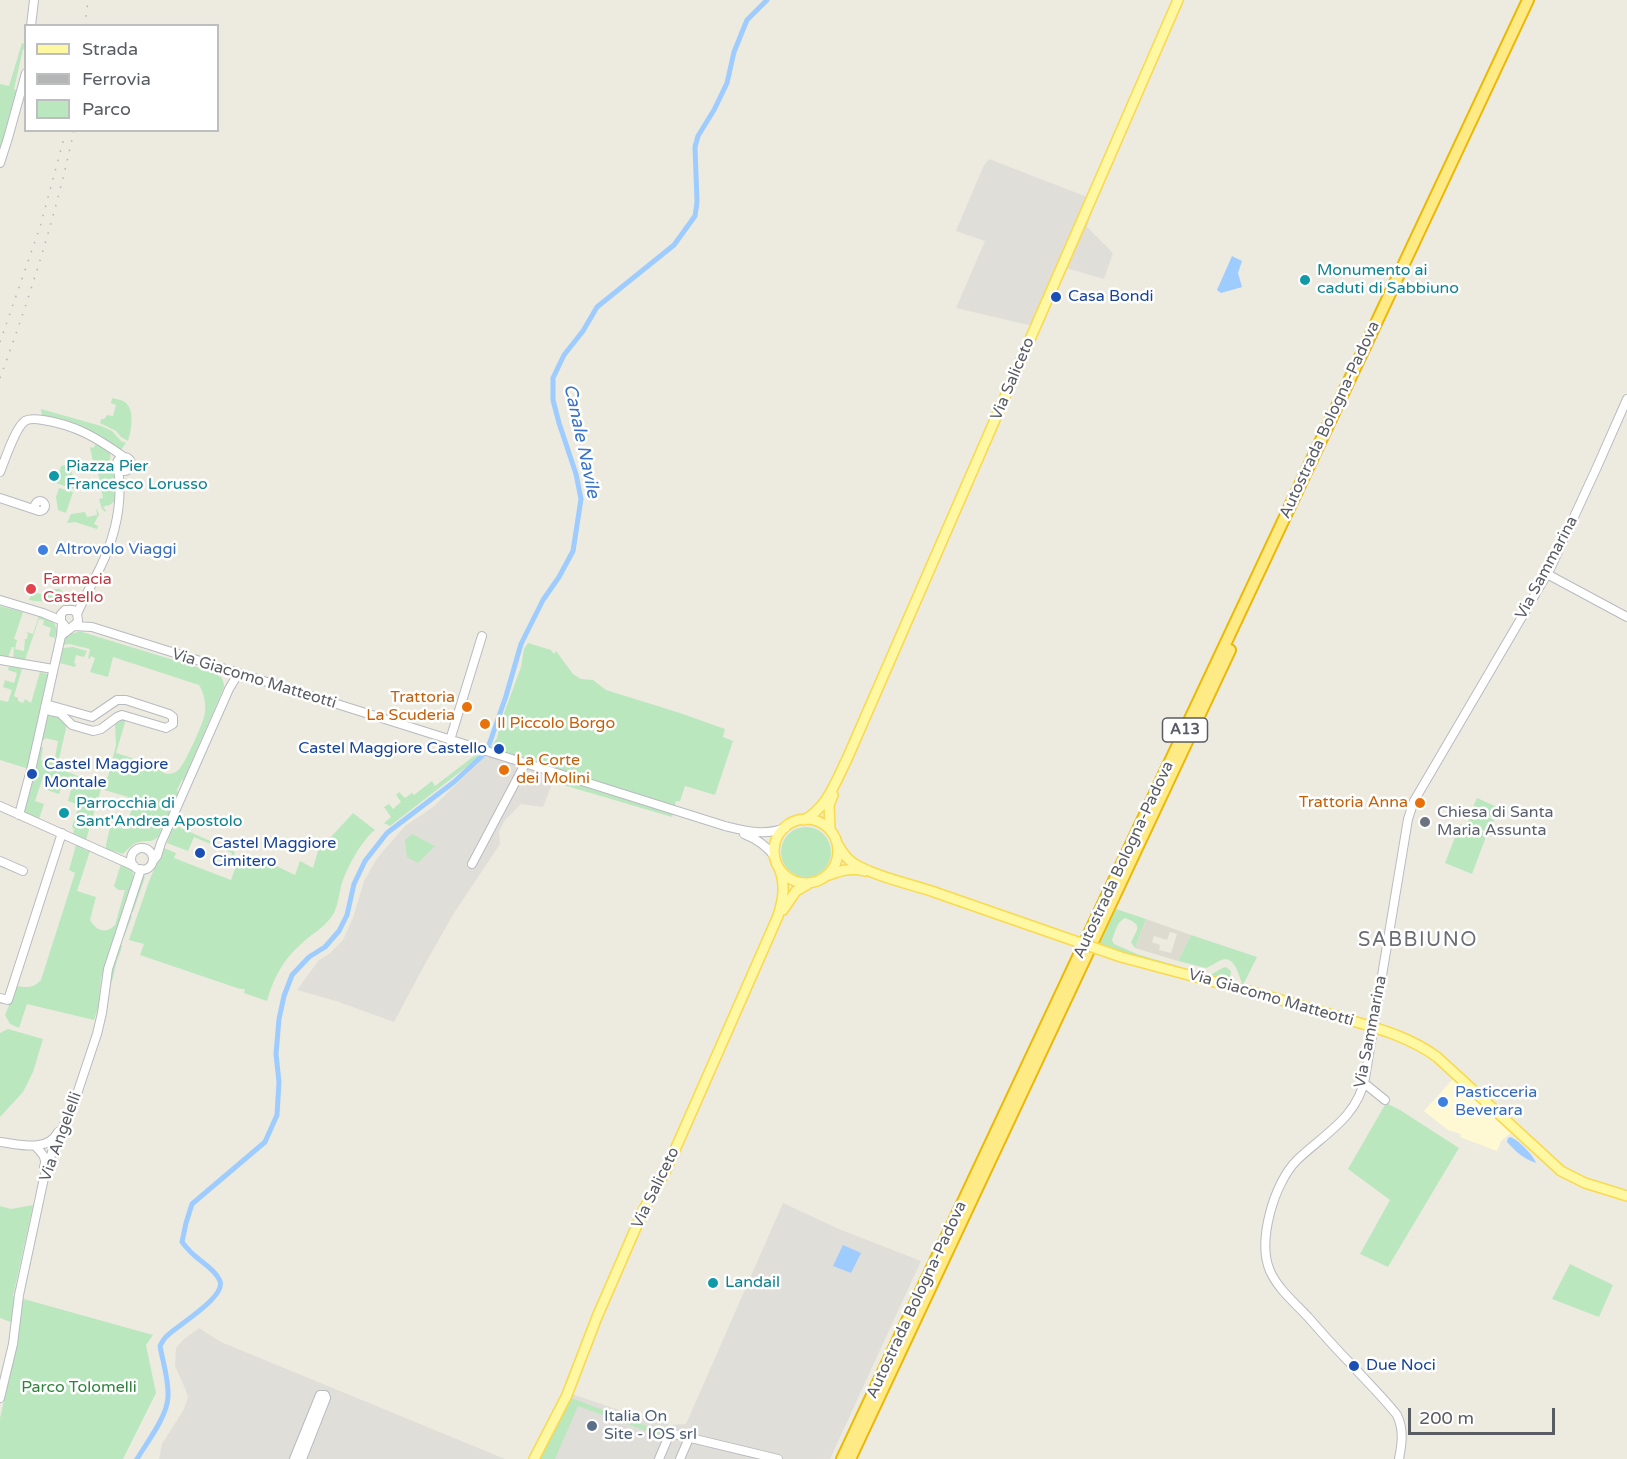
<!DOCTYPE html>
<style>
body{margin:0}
#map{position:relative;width:1627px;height:1459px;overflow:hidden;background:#edebe0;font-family:"Varela Round",sans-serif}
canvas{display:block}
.legend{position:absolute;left:24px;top:24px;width:195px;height:108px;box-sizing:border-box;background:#fff;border:2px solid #bdbec0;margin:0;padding:8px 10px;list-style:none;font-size:18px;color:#595c62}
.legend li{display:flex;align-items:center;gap:12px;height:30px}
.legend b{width:30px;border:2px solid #bdbec0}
.scale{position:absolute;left:1408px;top:1408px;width:147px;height:27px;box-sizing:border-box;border:3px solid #595c62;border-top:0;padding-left:8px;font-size:18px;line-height:21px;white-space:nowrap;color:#595c62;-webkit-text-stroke:4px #fff;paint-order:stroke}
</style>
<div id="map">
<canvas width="1627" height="1459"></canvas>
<ul class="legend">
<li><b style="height:8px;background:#fff8a3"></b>Strada</li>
<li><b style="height:8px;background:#b4b5b5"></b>Ferrovia</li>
<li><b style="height:16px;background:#bae7be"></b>Parco</li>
</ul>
<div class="scale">200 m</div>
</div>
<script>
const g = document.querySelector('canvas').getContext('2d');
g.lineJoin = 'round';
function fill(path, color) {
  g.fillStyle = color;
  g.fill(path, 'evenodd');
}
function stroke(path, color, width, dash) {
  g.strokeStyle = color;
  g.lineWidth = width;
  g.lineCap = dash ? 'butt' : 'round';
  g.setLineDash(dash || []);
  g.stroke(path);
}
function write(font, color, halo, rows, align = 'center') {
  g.font = font + ' "Varela Round",sans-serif';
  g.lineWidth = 5;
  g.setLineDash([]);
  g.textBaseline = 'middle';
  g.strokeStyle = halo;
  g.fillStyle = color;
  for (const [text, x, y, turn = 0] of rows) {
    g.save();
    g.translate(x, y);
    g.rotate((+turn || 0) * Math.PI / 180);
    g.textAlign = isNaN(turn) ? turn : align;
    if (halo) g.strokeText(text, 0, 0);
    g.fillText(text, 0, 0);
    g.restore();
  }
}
fill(new Path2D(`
 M 1454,1078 L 1512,1132 L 1501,1141 L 1497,1151 L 1460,1137 L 1461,1134 L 1448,1130 L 1424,1111 Z`), '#fff9d3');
fill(new Path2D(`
 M 989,159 L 1095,200 L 1087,227 L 1113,253 L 1104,279 L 1066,268 L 1041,328 L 956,308 L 985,241 L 956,231 L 983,167 Z
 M 487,754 L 549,771 L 553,782 L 543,807 L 521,804 L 505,820 L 499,831 L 500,844 L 454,913 L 425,964 L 394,1022 L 336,1001 L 297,990 L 319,960 L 329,954 L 343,940 L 353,918 L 364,881 L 376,860 L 385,849 L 405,826 L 433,807 Z
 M 783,1203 L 839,1229 L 921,1261 L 830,1459 L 528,1459 L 563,1391 L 645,1419 L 671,1425 L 686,1424 Z
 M 199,1328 L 221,1342 L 505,1459 L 159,1459 L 162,1444 L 184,1409 L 188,1397 L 185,1388 L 175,1366 L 176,1348 L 183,1340 Z`), '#e0ded8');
fill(new Path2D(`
 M 1146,919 L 1191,935 L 1178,961 L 1135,948 ZM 1170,932 L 1177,934 L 1171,953 L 1159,950 L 1160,945 L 1152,942 L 1154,936 L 1167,940 Z`), '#dddbcf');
fill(new Path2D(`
 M 22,43 L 25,44 L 25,49 L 23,49 L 14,89 L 18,91 L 16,99 L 14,98 L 5,131 L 8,132 L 5,142 L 2,142 L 0,148 L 0,84 L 9,86 Z
 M 112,398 C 116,399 123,400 126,403 C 135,411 131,432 128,441 L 121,437 L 116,431 L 100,423 L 101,419 L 104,419 L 107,415 L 113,416 L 116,405 L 111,403 Z
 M 41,409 L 101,426 L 112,431 L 121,441 L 126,443 L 120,451 C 92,431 74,426 42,417 Z
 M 93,441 L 107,450 L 110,453 L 111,469 L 116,475 L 117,493 L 115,501 L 108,506 L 106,505 L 103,508 L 106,510 L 105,512 L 102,509 L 99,499 L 103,498 L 98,472 L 95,472 L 90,447 L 93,448 L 96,444 Z
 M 70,464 L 75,486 L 74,489 L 56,483 L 61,466 Z
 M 59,488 L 73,492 L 66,513 L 58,510 L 56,497 Z
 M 96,508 L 99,514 L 94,524 L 98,526 L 97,529 L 75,522 L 67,523 L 71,514 L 85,512 L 87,517 L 97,515 Z
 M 53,589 L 60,589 L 64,594 C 53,601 42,603 29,600 L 32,592 L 45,595 L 49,594 L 50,590 Z
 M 0,606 L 23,612 L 14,639 L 17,640 L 15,649 L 24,651 L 25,639 L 27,639 L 28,634 L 26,632 L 33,634 L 39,616 L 54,622 L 57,630 L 55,638 L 49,636 L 51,628 L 43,625 L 44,620 L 39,619 L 25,660 L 13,659 L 14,647 L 12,647 L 8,658 L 0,657 Z
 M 78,632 L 82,632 L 216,673 C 222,677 224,680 224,687 L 184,779 L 182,780 L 177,790 L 178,793 L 158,837 C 152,843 147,840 139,842 C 132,844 128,849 123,854 L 106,849 L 106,845 L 110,827 L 127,829 L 131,810 L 125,808 L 128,797 L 101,789 L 86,840 L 73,834 L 74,829 L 72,827 L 79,805 L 68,801 L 72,786 L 62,784 L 59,794 L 47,790 L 50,779 L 43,777 L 35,801 L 44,804 L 39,819 L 24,812 L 36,771 L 40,747 L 43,747 L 41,760 L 54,763 L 58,741 L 45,738 L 44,740 L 42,740 L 46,718 L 49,713 L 59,715 L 67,724 L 57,768 C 74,774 91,784 108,777 L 116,745 L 115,722 L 120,719 L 126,719 L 116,753 C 128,757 141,760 152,765 C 159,768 164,777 173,773 C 175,773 179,770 180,768 C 186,761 205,720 205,712 C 206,703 204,693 199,685 L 113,657 L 108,677 L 90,672 L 95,658 L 91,656 L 90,659 L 88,658 L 90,649 L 69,644 L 63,645 L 67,635 Z
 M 528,643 L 551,650 L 554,654 L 556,651 L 573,674 L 581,679 L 593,680 L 606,690 L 680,713 L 725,729 L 723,737 L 733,741 L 715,795 L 685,786 L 680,801 L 676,801 L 672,817 L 553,782 L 549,771 L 488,752 L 497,738 L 500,724 L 521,667 L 524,649 Z
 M 73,647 L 87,651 L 84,657 L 76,655 L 74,663 L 76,664 L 75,667 L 60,663 L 63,648 Z
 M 9,666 L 22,669 L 14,696 L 18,698 L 18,701 L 23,703 L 25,699 L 31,703 L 40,672 L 47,674 L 48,675 L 29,769 L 0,760 L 0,700 L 8,702 L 12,690 L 3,687 L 5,680 L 14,683 L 17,673 L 8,670 Z
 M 478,753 L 478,758 L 390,826 L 384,823 L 391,817 L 384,807 L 389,804 L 393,809 L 401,802 L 396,795 L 399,792 L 405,798 L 412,793 L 414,795 L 432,781 L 435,786 Z
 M 1477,798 L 1497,807 L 1493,818 L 1472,809 Z
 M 1472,811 L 1494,820 L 1489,833 L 1467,824 Z
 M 353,813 L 375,830 C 361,841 346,869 341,886 C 339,895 338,904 334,913 C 326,927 311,934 300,945 C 283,960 273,979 267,1001 L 244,993 L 245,989 L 240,989 L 140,955 L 144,944 L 129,940 L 148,884 L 161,852 L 163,853 L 164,848 L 176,853 L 174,858 L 231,880 L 240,855 L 262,864 L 264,860 L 295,875 L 300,861 L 313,868 L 318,851 Z
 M 1460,824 L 1487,834 L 1472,874 L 1445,863 Z
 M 174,825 L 235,852 L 233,857 L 231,856 L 232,853 L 194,837 L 188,851 L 167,843 Z
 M781 852a25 25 0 1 1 50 0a25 25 0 1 1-50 0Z
 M 412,834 L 435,846 L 418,863 L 407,857 L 405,840 Z
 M 76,845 L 87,851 L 88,850 L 90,851 L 77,891 L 96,897 L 90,920 C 96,930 105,935 115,925 L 125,890 L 118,890 L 114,886 L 121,864 C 129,868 134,870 134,879 L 101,978 L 98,1008 L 94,1020 L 27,1004 L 19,1028 L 10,1024 L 5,1015 L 17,986 C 27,988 34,988 41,980 L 75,873 L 69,870 Z
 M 142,873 L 145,877 L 133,912 L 131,912 L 130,915 L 132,916 L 124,937 L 121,939 L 120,944 L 122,946 C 121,952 118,956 117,961 C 114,971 114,979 109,987 L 109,976 Z
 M 1116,909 L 1146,919 L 1135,948 L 1131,942 L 1137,930 L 1137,925 L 1132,921 L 1125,918 C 1117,922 1115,932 1112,940 L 1114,944 L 1137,954 L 1207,975 C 1214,975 1219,968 1226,967 L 1231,971 L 1230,978 L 1218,979 L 1142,960 L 1099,946 Z
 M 1191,935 L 1257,957 L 1243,985 C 1238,975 1235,953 1219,961 C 1215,963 1211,966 1206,968 L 1178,961 Z
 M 8,1029 L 43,1039 L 33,1072 L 23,1092 L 0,1117 L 0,1033 Z
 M 1386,1103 L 1400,1110 L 1459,1148 L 1388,1267 L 1360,1254 L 1390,1200 L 1348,1169 Z
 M 33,1205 L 13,1296 L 153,1335 L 146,1345 L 156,1393 L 123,1459 L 0,1459 L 0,1418 L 18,1340 L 19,1325 L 0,1318 L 0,1206 L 11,1209 Z
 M 1570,1264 L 1613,1285 L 1599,1317 L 1552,1299 Z
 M 568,1398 L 571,1398 L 665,1433 L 663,1437 L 578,1406 L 555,1459 L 538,1459 Z`), '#bae7be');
fill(new Path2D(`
 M 1232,256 L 1242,261 L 1238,273 L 1242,287 L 1221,293 L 1217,290 Z
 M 1510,1137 C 1518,1139 1534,1156 1536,1163 C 1524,1159 1516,1152 1507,1142 L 1508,1138 Z
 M 843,1245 L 861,1253 L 851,1273 L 833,1266 Z`), '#9eccff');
stroke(new Path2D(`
 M 137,1459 C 147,1442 167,1417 168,1397 C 169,1380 163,1363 160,1346 C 162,1342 164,1338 168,1335 C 178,1325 230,1295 219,1279 C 214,1269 203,1263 195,1256 C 190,1252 186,1247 182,1242 L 186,1223 L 192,1204 L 265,1142 L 277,1115 L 279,1082 L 276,1054 L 279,1019 L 284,996 L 292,975 L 309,957 L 325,947 L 339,931 L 347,915 L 354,884 L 365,861 L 387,833 L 454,782 L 482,756 L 489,745 L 506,696 L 521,644 L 543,600 L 559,577 L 573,551 L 581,499 L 576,474 L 559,423 L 553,400 L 553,378 L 564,355 L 583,331 L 597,307 L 674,245 L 695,216 L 697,202 L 695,147 L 698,136 L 714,110 L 727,83 L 734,52 L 747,20 L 767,0`), '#9eccff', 5);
const minor = new Path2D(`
 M 31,26 L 34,0
 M 0,163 L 8,138 L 26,73
 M117 464a7 7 0 1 1 14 0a7 7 0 1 1-14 0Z
 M 0,472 C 5,460 15,428 25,421 C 30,418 37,419 43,420 C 76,425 97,438 124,457
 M 0,498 L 39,511
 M35 506a5 5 0 1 1 10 0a5 5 0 1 1-10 0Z
 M 1547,574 L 1627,617
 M 0,600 L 43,613 L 60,620
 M 77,614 C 84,598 92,584 100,568 C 115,537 123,502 118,468
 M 73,626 L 92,627 L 725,826 C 746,831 765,836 785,828
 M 61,636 C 66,631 74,627 78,621 L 77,613 L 73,610 L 65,610 L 61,614 L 61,621 L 65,626
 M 0,660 L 53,669
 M 117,700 L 126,700 L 169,714 L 173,717 L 173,724 L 166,728 L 122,715 L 117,717 L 101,729 L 93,731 L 72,725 L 60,713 L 50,711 L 45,707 L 49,705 L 92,717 Z
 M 450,740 L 482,636
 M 0,806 L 134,866
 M 19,815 L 32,766 L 61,636 L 62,623
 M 744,834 C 757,839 766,845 775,857
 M131 859a11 11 0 1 1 22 0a11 11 0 1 1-22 0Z
 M 0,861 L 23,871
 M 153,861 L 157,856 L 161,843 L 229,689 L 238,674
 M 472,864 L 525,764
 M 0,998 L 8,1000 L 62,833
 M 1364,1083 L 1385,1100
 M 0,1142 C 19,1144 47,1153 58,1132
 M 37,1148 C 43,1154 47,1159 44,1167
 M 0,1398 L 13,1344 L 19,1295 L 44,1178 L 52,1152 L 76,1097 L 97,1034 L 102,1013 L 108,969 L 141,869
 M 294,1459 L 320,1395 L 325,1395 L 326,1398 L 302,1459
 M 659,1459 L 670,1433 L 778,1459
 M 680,1459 L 689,1438
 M 1399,1459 C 1402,1443 1404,1430 1397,1415 C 1383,1397 1366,1381 1351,1364 C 1336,1349 1322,1333 1308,1317 C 1295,1303 1278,1289 1270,1271 C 1257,1241 1274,1183 1297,1160 C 1324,1134 1357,1118 1365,1078 L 1408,819 L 1414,801 L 1550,569 L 1597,467 L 1627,399`);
const major = new Path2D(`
 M774 851a32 32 0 1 1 64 0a32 32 0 1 1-64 0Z
 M 804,820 C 827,808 836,781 847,759 L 1178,0
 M 830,829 L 829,805 L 833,795
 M 838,845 C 842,852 846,858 853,863 C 874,876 910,884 934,892
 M 829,875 C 841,870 851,868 865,871
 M 783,910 L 796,891 L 808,884
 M 1207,980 C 1250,991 1293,1003 1336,1016 C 1372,1027 1407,1035 1437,1057 L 1561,1171 L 1585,1183 L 1627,1196
 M 534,1459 L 567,1395 L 597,1317 L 644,1209 L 666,1170 L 686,1125 L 778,916 C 783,900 786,885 779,868`);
const highway = new Path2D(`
 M 842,1459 L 1528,0
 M 850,1459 L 1230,650`);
stroke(minor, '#b8bac0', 10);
stroke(major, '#fad94c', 12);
stroke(highway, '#edb800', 14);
stroke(minor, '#fff', 8);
stroke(major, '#fff8a3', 9);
stroke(highway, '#ffeb85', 10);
stroke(new Path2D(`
 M 85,26 L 88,0
 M 0,342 L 40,227 L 64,138
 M 0,378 C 30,297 56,215 74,130`), '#b4b5b5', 1.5, [1.5, 8]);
const majorBridge = new Path2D(`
 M 934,892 L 1121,957 L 1207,980`);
stroke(majorBridge, '#fad94c', 12, []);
stroke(majorBridge, '#fff8a3', 9);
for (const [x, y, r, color] of [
 [1305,280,6,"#0f9aa8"],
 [1056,297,6,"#1a4fb4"],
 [54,476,6,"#0f9aa8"],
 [43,550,6,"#3f7fe0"],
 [31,589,6,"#e0444e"],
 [467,707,6,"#e8710a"],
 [485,724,6,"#e8710a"],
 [499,749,6,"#1a4fb4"],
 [504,770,6,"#e8710a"],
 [32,774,6,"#1a4fb4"],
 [1420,803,6,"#e8710a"],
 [64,813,6,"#0f9aa8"],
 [1425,822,6,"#6b7280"],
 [200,853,6,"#1a4fb4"],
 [1443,1102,6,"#3f7fe0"],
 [713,1283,6,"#0f9aa8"],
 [1354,1366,6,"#1a4fb4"],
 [592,1426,6,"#5c6f8a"]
]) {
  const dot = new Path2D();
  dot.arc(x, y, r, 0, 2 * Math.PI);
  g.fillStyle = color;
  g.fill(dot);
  stroke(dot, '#fff', 2);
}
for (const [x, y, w] of [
 [1185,730,45]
]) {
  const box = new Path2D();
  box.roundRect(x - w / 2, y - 12, w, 24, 4.5);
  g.fillStyle = '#fff';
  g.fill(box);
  stroke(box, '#595c62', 1.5);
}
write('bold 15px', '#595c62', null, [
 ["A13",1185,730]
]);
write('16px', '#0d838f', '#fff', [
 ["Monumento ai",1317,271],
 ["caduti di Sabbiuno",1317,289],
 ["Piazza Pier",66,467],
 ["Francesco Lorusso",66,485],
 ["Parrocchia di",76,804],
 ["Sant'Andrea Apostolo",76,822],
 ["Landail",725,1283]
], 'left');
write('16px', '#164399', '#fff', [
 ["Casa Bondi",1068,297],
 ["Castel Maggiore Castello",487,749,"right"],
 ["Castel Maggiore",44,765],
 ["Montale",44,783],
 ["Castel Maggiore",212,844],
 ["Cimitero",212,862],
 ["Due Noci",1366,1366]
], 'left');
write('16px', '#595c62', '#fff', [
 ["Via Saliceto",1013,379,-67],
 ["Autostrada Bologna-Padova",1330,420,-65],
 ["Via Sammarina",1547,568,-62],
 ["Via Giacomo Matteotti",254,679,17],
 ["Autostrada Bologna-Padova",1124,860,-65],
 ["Via Giacomo Matteotti",1271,998,16],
 ["Via Sammarina",1371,1032,-79],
 ["Via Angelelli",61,1137,-70],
 ["Via Saliceto",656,1188,-64],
 ["Autostrada Bologna-Padova",917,1300,-65]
]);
write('16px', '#366cbe', '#fff', [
 ["Altrovolo Viaggi",55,550],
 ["Pasticceria",1455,1093],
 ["Beverara",1455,1111]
], 'left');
write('16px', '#be3a42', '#fff', [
 ["Farmacia",43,580],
 ["Castello",43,598]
], 'left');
write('16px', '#c56008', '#fff', [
 ["Trattoria",455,698],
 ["La Scuderia",455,716],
 ["Il Piccolo Borgo",497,724,"left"],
 ["La Corte",516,761,"left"],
 ["dei Molini",516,779,"left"],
 ["Trattoria Anna",1408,803]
], 'right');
write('16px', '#5b616d', '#fff', [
 ["Chiesa di Santa",1437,813],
 ["Maria Assunta",1437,831]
], 'left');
write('16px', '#2e843a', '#fff', [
 ["Parco Tolomelli",79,1388]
]);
write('16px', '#4e5e75', '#fff', [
 ["Italia On",604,1417],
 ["Site - IOS srl",604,1435]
], 'left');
write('italic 18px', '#3973ca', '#fff', [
 ["Canale Navile",581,441,78]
]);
g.letterSpacing = '1.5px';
write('20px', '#6a6e74', '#fff', [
 ["SABBIUNO",1418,941]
]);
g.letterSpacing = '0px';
</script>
